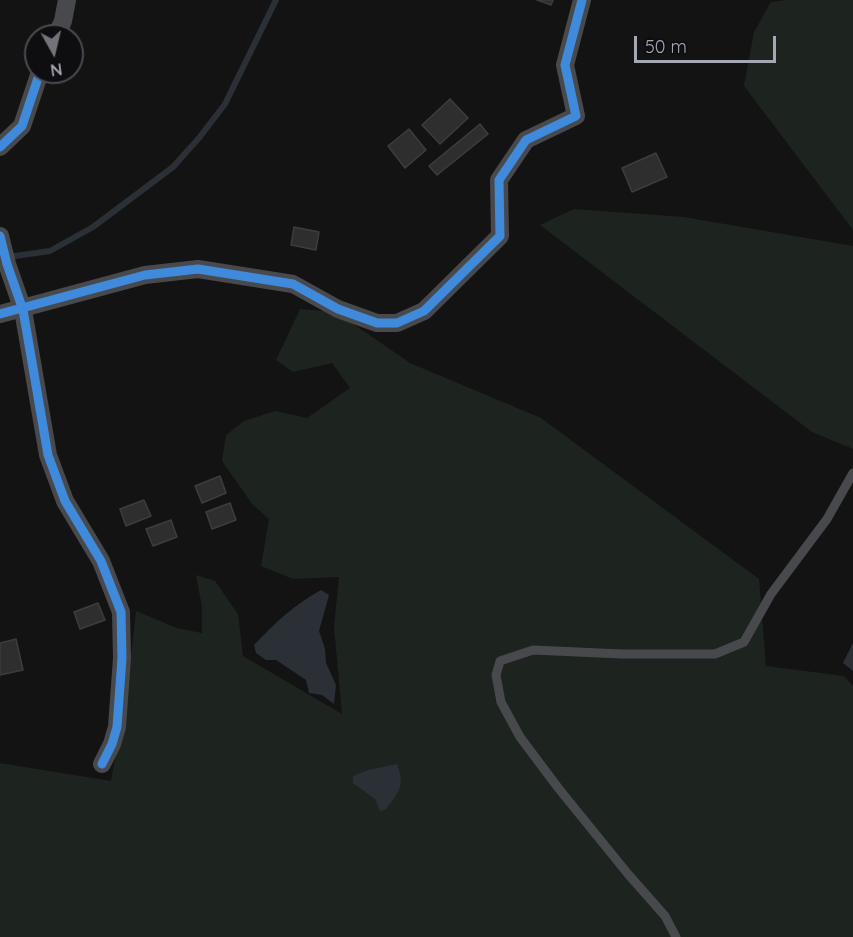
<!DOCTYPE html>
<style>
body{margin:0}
#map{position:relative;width:853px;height:937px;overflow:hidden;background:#131313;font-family:Quicksand,sans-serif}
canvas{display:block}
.north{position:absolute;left:24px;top:24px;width:60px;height:60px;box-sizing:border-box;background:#0e0d0f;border:2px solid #4a4b51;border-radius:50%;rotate:172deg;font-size:16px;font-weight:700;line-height:24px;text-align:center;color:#a5a7b3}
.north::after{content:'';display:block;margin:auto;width:21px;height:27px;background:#72737b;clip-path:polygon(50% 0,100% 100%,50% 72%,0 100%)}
.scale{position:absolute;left:634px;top:36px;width:142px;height:27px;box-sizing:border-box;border:3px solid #a5a7b3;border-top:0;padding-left:8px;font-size:18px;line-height:21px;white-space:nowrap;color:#a5a7b3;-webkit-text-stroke:4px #0e0d0f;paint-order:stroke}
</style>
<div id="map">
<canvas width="853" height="937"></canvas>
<div class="north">N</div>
<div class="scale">50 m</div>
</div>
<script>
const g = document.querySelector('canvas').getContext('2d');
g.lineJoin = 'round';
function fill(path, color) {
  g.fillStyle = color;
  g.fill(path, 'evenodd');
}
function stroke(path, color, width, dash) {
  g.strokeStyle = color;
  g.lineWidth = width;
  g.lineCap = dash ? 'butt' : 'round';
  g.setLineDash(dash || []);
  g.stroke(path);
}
fill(new Path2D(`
 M 787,0 L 853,0 L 853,230 L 744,86 L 754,32 L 771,2 Z
 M 574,209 L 684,217 L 853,246 L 853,449 L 812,432 L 540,225 Z
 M 300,309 L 336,312 L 410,363 L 541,418 L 759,579 L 766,666 L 844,676 L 853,686 L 853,937 L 0,937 L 0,763 L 111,781 L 127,692 L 136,611 L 177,628 L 202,633 L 202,607 L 196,575 L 215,581 L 238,614 L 243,656 L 342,714 L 334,627 L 339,577 L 293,579 L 261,566 L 269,519 L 252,504 L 222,461 L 226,435 L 244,421 L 275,411 L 307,418 L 350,388 L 332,363 L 293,372 L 276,360 Z`), '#1d231f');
fill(new Path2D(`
 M 321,590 L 329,595 L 319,631 L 325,649 L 326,663 L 336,685 L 334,704 L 322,695 L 309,693 L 306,680 L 276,660 L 266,660 L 256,653 L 254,645 C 275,623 295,604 321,590 Z
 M 853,643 L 853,671 L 843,663 Z
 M 397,764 C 406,787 398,793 385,810 L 380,811 L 375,799 L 353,783 L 353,776 L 368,770 Z`), '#2b3037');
stroke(new Path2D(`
 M 8,257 L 50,251 L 93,227 L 173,167 L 199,138 L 225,104 L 276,0`), '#2b3037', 6);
const building = new Path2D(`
 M 537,0 L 553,0 L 551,5 Z
 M 450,99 L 468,118 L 440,144 L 422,125 Z
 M 480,124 L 488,134 L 437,175 L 429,166 Z
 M 409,129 L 426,150 L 405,168 L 388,146 Z
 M 656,153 L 667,177 L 632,192 L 622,168 Z
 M 294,227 L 319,232 L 316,250 L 291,245 Z
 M 220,476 L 226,493 L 202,503 L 195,486 Z
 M 144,500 L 151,516 L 126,526 L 120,509 Z
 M 230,503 L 236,520 L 212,529 L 206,512 Z
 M 171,520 L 177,537 L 153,546 L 146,529 Z
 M 98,603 L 105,620 L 80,629 L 74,612 Z
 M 16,639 L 23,670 L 0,675 L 0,643 Z`);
fill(building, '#2e2e2e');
stroke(building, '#3c3d3f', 1.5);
stroke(new Path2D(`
 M 676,937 L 665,916 L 628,874 L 559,789 L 520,737 L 501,702 L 496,675 L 500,661 L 533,650 L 622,654 L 715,654 L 744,642 L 771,594 L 827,519 L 853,473`), '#48494c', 9);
stroke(new Path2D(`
 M 56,36 L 63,21 L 67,0
 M 0,147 L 22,126 L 40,72
 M 0,236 L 7,264 L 23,310 L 48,455 L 65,501 L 101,561 L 121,612 L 122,658 L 117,727 L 112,744 L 102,764
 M 0,314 L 145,275 L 198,269 L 293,284 L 338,309 L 377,323 L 397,323 L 424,311 L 500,236 L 499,180 L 526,140 L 576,116 L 565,65 L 582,0`), '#48494c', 18);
stroke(new Path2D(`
 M 0,147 L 22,126 L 40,72
 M 0,236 L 7,264 L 23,310 L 48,455 L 65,501 L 101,561 L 121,612 L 122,658 L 117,727 L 112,744 L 102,764
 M 0,314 L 145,275 L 198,269 L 293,284 L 338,309 L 377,323 L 397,323 L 424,311 L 500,236 L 499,180 L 526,140 L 576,116 L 565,65 L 582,0`), '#408adc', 9);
</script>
